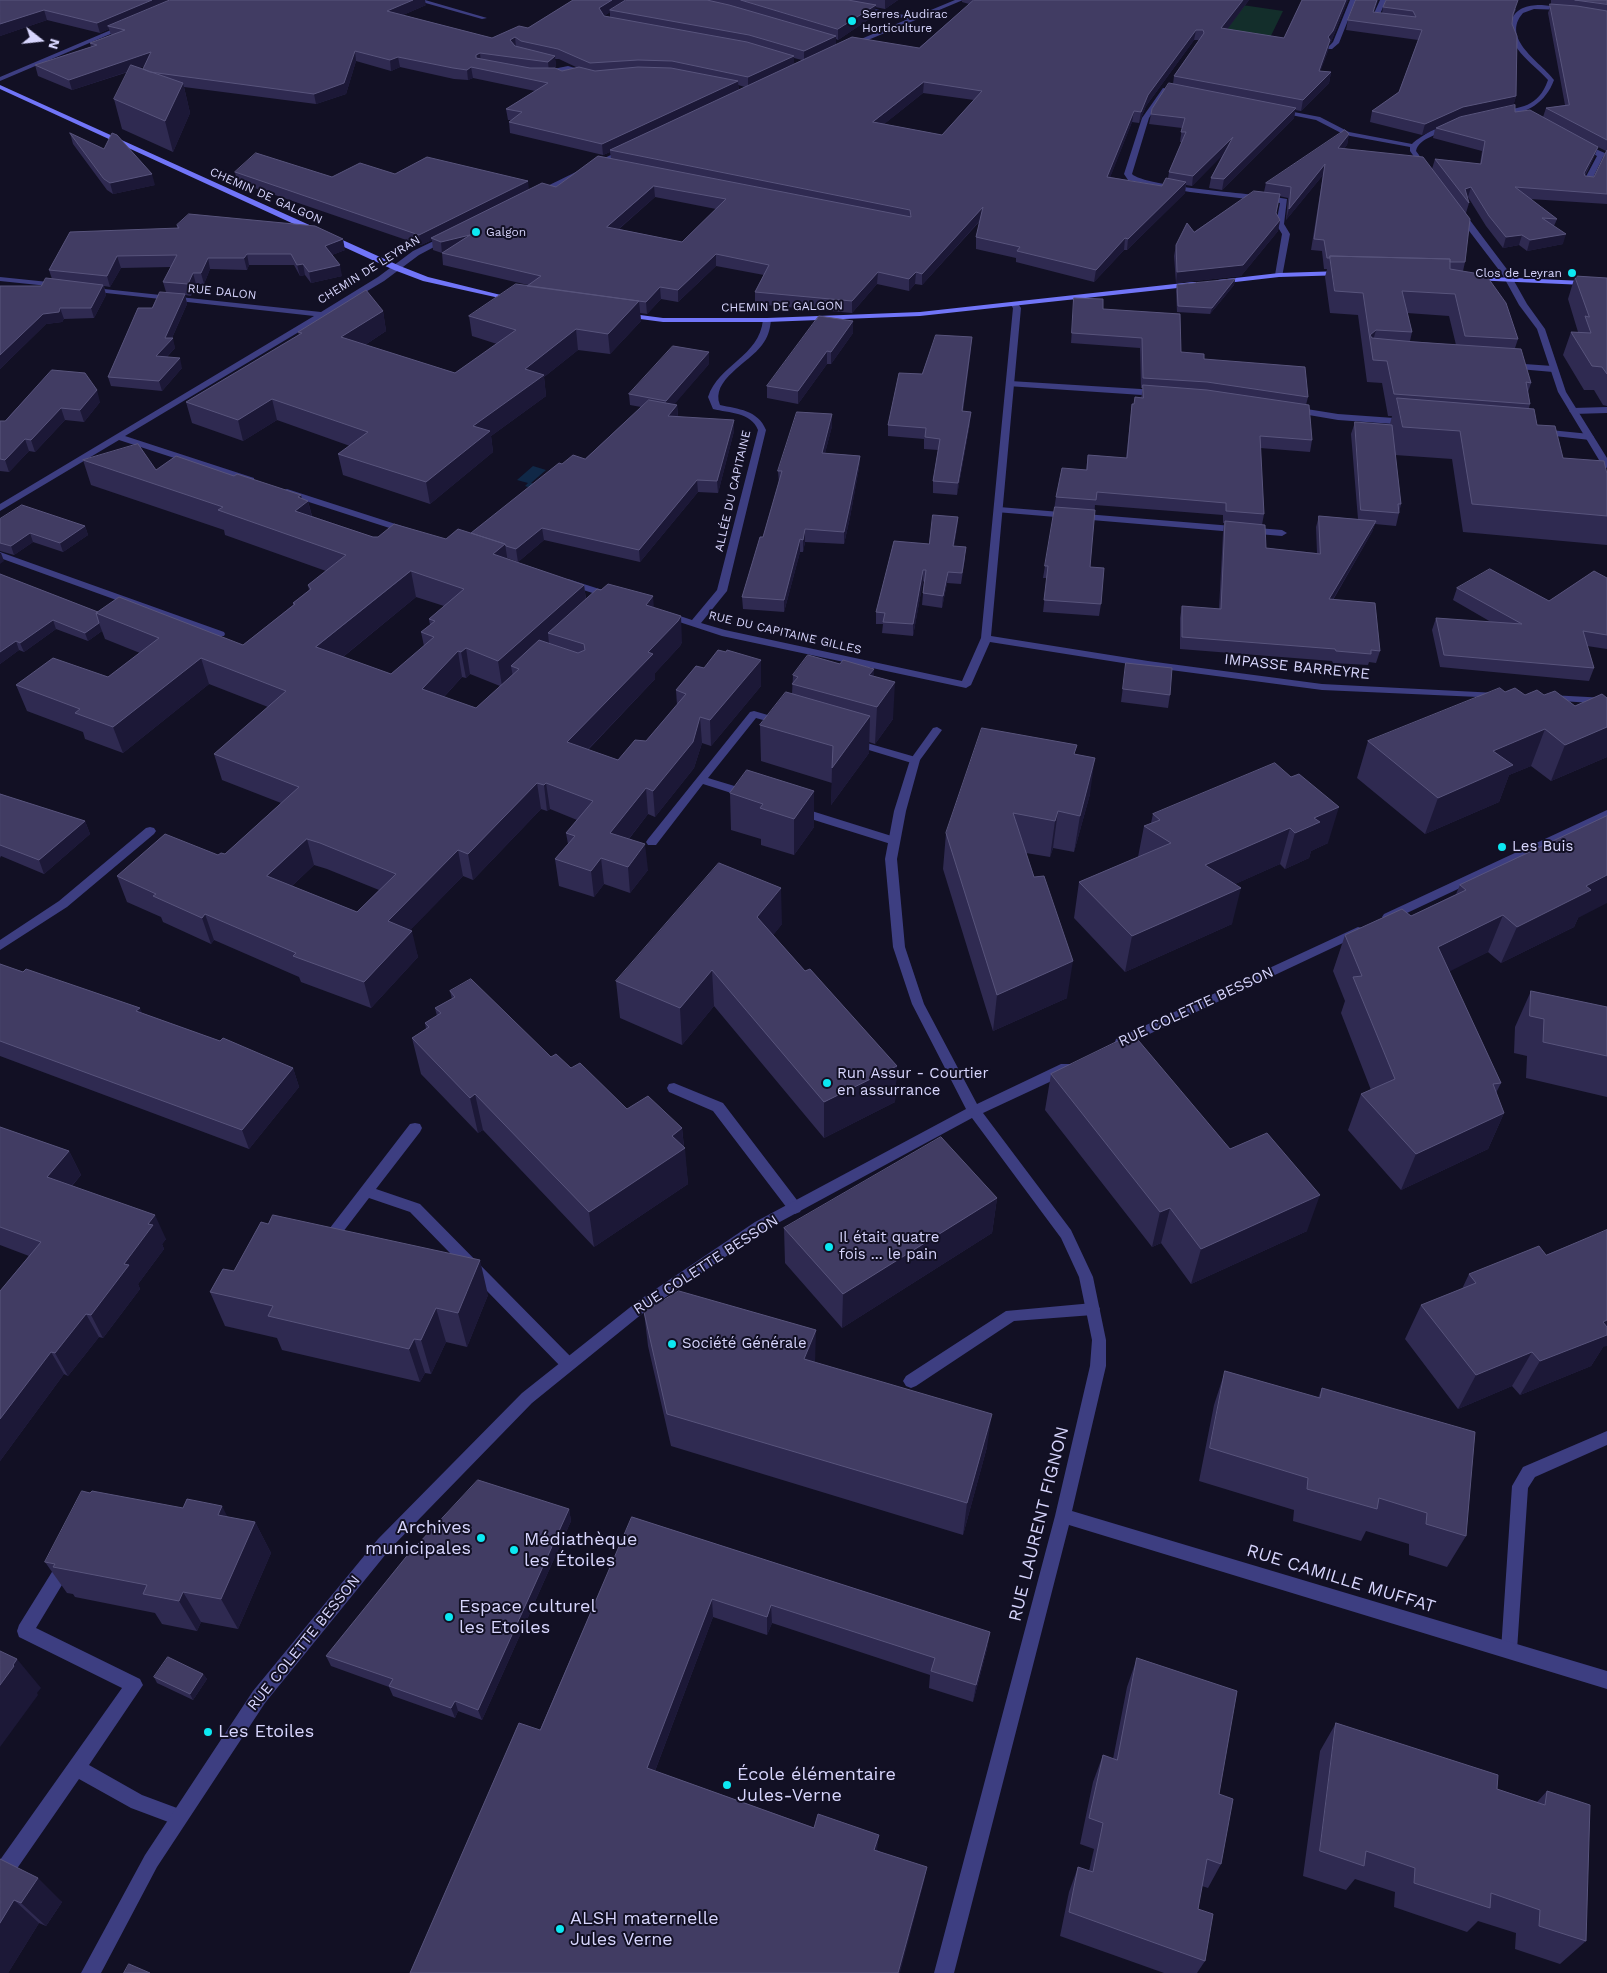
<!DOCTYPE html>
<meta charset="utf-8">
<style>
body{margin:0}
#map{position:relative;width:1607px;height:1973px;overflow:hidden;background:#121024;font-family:"Work Sans",sans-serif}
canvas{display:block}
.north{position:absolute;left:15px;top:15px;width:50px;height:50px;-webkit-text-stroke:4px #121024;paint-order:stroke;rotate:106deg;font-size:14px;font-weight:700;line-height:20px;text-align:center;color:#d7d5fd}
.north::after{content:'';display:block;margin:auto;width:18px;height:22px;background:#d7d5fd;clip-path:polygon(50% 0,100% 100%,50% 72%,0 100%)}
</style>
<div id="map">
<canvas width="1607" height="1973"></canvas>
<div class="north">N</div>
</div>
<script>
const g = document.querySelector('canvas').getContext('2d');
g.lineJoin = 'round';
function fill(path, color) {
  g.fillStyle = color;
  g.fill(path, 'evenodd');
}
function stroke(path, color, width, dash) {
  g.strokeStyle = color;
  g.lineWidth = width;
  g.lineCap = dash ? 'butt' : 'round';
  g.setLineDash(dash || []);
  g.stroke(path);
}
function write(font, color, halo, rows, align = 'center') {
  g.font = font + ' "Work Sans",sans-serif';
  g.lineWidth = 4;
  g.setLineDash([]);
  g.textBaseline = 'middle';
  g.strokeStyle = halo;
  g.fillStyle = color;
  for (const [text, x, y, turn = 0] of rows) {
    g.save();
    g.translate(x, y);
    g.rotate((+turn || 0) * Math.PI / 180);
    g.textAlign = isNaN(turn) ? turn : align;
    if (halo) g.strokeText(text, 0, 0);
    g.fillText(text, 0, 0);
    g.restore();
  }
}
fill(new Path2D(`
 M 1215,1 L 1283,11 L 1266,46 L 1192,34 Z`), '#132e2b');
fill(new Path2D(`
 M 533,466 L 546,470 L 531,483 L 535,484 L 531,488 L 525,486 L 528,483 L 517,480 Z`), '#102847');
fill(new Path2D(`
 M 415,0 L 425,0 L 487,18 L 482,19 Z
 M 1350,0 L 1356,0 L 1339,43 L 1332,49 L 1328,49 L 1328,47 L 1333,42 Z
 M 1380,0 L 1386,0 L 1378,19 L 1384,20 L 1382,23 L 1371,20 Z
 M 568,66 L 582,70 L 583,74 L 563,80 L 550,74 L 553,69 ZM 568,70 L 577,73 L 564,76 L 557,73 Z
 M 1510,363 L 1553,366 L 1557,369 L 1553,372 L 1507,368 L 1506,366 Z
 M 1010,381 L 1157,390 L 1161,393 L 1157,396 L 1007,386 L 1006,384 Z
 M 1294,407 L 1338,414 L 1408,419 L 1412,422 L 1408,425 L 1338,420 L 1291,412 L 1290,410 Z
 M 1607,407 L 1607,413 L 1573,414 L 1569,411 L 1573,408 Z
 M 1540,429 L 1590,434 L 1594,437 L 1590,440 L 1537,434 L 1536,432 Z
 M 999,507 L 1282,530 L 1287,533 L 1282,536 L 996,512 L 994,510 Z
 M 754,711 L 785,720 L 786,722 L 781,725 L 756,718 L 708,778 L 751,791 L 753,794 L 751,797 L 747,798 L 703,784 L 656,845 L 648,845 L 646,842 L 648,839 L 750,712 Z
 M 853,739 L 919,758 L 920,760 L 915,764 L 849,744 L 848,742 L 849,740 Z
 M 799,807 L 898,838 L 900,841 L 894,845 L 795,814 L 793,811 Z
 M 674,1083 L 723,1103 L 800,1204 L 802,1208 L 800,1212 L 795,1214 L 790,1212 L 713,1111 L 669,1092 L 667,1088 L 669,1084 Z
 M 415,1123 L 420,1124 L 422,1128 L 420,1132 L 376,1189 L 420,1204 L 573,1359 L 576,1364 L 573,1369 L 568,1371 L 563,1369 L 410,1212 L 369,1198 L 333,1245 L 328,1247 L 323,1245 L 321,1241 L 323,1237 L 410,1124 Z
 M 1093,1303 L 1098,1305 L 1100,1309 L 1098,1313 L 1093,1315 L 1014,1321 L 916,1386 L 911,1388 L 906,1386 L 903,1381 L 906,1376 L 1006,1311 Z
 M 1607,1431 L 1607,1445 L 1535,1477 L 1528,1488 L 1517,1650 L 1515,1656 L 1509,1658 L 1503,1656 L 1501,1650 L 1512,1486 L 1523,1467 Z
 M 66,1557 L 72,1559 L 74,1565 L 36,1628 L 140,1679 L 143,1685 L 89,1765 L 142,1795 L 185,1811 L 188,1817 L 185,1823 L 179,1826 L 131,1808 L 79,1779 L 7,1883 L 0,1885 L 0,1860 L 122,1688 L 19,1637 L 17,1631 L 19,1625 L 60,1559 Z`), '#3d3e81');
fill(new Path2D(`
 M 830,0 L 914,17 L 955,0 L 963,0 L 849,48 L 847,45 L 908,19 L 841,7 Z
 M 1542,5 L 1568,8 L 1565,10 L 1534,9 L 1523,13 C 1500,39 1541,62 1554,80 C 1545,105 1522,117 1496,114 L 1496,112 C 1521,107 1538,108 1548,80 C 1533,63 1503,46 1512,19 C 1517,7 1530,5 1542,5 Z
 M 125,24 L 127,27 L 0,81 L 0,77 Z
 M 1163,88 L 1168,89 L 1149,118 L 1132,174 C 1144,187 1261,194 1287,199 L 1284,224 L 1290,234 L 1282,277 L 1275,275 L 1282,234 L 1276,224 L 1280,203 L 1190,192 L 1139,183 L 1128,180 L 1124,174 L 1142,118 Z
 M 1278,109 L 1320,117 L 1349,132 L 1412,144 C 1419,137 1443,122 1451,127 C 1441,135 1419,137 1416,151 L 1430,170 L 1426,172 L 1424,171 L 1410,151 L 1410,147 L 1345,135 L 1316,120 L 1276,112 L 1276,110 Z
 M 1582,143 L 1607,154 L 1607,158 L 1603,157 L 1590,184 L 1586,186 L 1582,184 L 1597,156 L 1580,146 L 1580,144 Z
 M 623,149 L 628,150 L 540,195 L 533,193 Z
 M 1457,211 L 1463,211 L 1509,272 L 1527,304 L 1545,329 L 1566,392 L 1607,458 L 1607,468 L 1602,465 L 1558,392 L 1537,329 L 1519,305 L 1502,274 L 1457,215 Z
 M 444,236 L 451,238 L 419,255 L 384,281 L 125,436 L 254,478 L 254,482 L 248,482 L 119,440 L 0,511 L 0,504 L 314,316 L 88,291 L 85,291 L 85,287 L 321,312 L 378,277 L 413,251 Z
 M 0,277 L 58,283 L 62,285 L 58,287 L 0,281 Z
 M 1011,302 L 1017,302 L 1021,308 L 991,636 L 1148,661 L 1322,684 L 1497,693 L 1501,694 L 1501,698 L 1322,690 L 1148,667 L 990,642 L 971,685 L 966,688 L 722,636 L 661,616 L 661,612 L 665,611 L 692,620 L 717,590 L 758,430 C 751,412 729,413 713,409 L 708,397 C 719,364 759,357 763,320 L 767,318 L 771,320 C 770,330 768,337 762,345 C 749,363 710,380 720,405 C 738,409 758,410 766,430 L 727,591 L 701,623 L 725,630 L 962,681 L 981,638 L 1013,308 L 1010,304 Z
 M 287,489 L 411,529 L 413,531 L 411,533 L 405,533 L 284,494 L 284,490 Z
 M 0,552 L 224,632 L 225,634 L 224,636 L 216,636 L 0,558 Z
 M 568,579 L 615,594 L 616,596 L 611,599 L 565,584 L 563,582 Z
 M 1550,695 L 1607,698 L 1607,704 L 1546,700 L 1546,696 Z
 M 937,727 L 942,730 L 920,760 L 906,811 L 897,859 L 905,947 L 924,1004 L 977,1104 L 1061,1064 L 1071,1064 L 1073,1068 L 1071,1072 L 983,1113 L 1071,1230 L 1093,1277 L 1106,1340 L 1106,1366 L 1072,1511 L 1607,1671 L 1607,1689 L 1069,1525 L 954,1973 L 934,1973 L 1055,1516 L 1090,1366 L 1092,1340 L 1079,1277 L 1061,1238 L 972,1118 L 765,1230 L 648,1309 L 532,1403 L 390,1549 L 265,1703 L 157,1867 L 101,1973 L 81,1973 L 145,1855 L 253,1691 L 378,1539 L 522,1393 L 638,1301 L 755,1222 L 966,1109 L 912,1004 L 893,947 L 885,859 L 894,811 L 910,760 L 933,728 Z
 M 1607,810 L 1607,819 L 1392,920 L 1384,920 L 1382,917 L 1384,914 Z
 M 150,827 L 154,828 L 156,831 L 154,834 L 67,907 L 0,950 L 0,940 L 59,901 L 146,828 Z
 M 1358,927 L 1362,928 L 1364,931 L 1362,934 L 1126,1045 L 1116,1045 L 1115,1042 L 1116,1039 Z`), '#3d3e81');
fill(new Path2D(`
 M 0,85 L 400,266 L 428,277 L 517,299 L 513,301 L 423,281 L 394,270 L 0,89 Z
 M 1342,271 L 1345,271 L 1345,275 L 1279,277 L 1218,284 L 1214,282 L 1218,280 L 1279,273 Z
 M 1469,276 L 1607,282 L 1607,286 L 1472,280 L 1469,280 Z
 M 1193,282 L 1196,282 L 1196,286 L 920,316 L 767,322 L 663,322 L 625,317 L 621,315 L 625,313 L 663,318 L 767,318 L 920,312 Z`), '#7175f8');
fill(new Path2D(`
 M 0,0 L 426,5 L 403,15 L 492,38 L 528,28 L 573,0 L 898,0 L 885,9 L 875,7 L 875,15 L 838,40 L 836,39 L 836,45 L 919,48 L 969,4 L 962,2 L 962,0 L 1249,0 L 1227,29 L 1284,38 L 1302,0 L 1348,0 L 1331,42 L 1329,44 L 1328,51 L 1320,71 L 1331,72 L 1329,83 L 1301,111 L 1295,110 L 1294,118 L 1222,190 L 1209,188 L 1211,178 L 1223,154 L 1192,186 L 1186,185 L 1185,193 L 1127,250 L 1124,250 L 1094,282 L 1016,262 L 1016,258 L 976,249 L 976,237 L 980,221 L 922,285 L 915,284 L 909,291 L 877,284 L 852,313 L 755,304 L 755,292 L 764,275 L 716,266 L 678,302 L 661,299 L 647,314 L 640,313 L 641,321 L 610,354 L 578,350 L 544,377 L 546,396 L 491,436 L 493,452 L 430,504 L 343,475 L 338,454 L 350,446 L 277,420 L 243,441 L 192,423 L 186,402 L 299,335 L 298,332 L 383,311 L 386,331 L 365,345 L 455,373 L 497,344 L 472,336 L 469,316 L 528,285 L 443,265 L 442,253 L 433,250 L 432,240 L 421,245 L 237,182 L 235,172 L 332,177 L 395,174 L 529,190 L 556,187 L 611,158 L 610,152 L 603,155 L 510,133 L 509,122 L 511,120 L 508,120 L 506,109 L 535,91 L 473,78 L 468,80 L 454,79 L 400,67 L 391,71 L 356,61 L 346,94 L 316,104 L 184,87 L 190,113 L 173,152 L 122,129 L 114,99 L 128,72 L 72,90 L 38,76 L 35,65 L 91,47 L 90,43 L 111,35 L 109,29 L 100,33 L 47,20 L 0,36 ZM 610,12 L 610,17 L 604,16 ZM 1194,40 L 1199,40 L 1174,76 L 1173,84 L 1151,114 L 1149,124 L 1182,128 L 1180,142 L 1182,142 L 1169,172 L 1168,178 L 1162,186 L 1110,177 L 1132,122 L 1139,123 L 1146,106 ZM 794,58 L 802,60 L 794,64 ZM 555,59 L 559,59 L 578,68 L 562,71 L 554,68 L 556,66 ZM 145,66 L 143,69 L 139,68 ZM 738,85 L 745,87 L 739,90 ZM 923,93 L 974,100 L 942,135 L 884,124 ZM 655,197 L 716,209 L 682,242 L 619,229 Z
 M 1356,0 L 1378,0 L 1374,12 L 1382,13 L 1383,7 L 1516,9 L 1513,17 L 1512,24 L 1516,96 L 1513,106 L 1515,112 L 1543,117 L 1546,108 L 1565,105 L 1548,13 L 1551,4 L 1551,0 L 1607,0 L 1607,204 L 1530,199 L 1557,219 L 1554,226 L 1563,244 L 1527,251 L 1519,245 L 1503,248 L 1486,226 L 1468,197 L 1467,197 L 1469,203 L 1466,213 L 1465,262 L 1463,271 L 1518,339 L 1515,348 L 1531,383 L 1528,392 L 1530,404 L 1529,408 L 1537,425 L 1563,458 L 1607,474 L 1607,545 L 1463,532 L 1452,459 L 1395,455 L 1401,504 L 1396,526 L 1375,524 L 1372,532 L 1333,600 L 1380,651 L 1376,663 L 1369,662 L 1368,665 L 1333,663 L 1332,661 L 1180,649 L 1180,618 L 1182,606 L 1219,609 L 1223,533 L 1224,523 L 1223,523 L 1223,515 L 1095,505 L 1090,567 L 1101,604 L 1099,616 L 1043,612 L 1047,578 L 1043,578 L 1045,566 L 1056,497 L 1086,470 L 1088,455 L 1126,458 L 1132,404 L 1134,404 L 1141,398 L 1143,388 L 1141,388 L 1140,348 L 1071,343 L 1074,298 L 1103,309 L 1181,352 L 1204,359 L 1308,397 L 1306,405 L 1312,440 L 1310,452 L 1260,448 L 1264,514 L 1262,525 L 1266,548 L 1317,553 L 1316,527 L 1319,516 L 1358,519 L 1351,434 L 1355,422 L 1390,424 L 1392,416 L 1388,416 L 1382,383 L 1367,382 L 1358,315 L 1330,313 L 1325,277 L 1327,269 L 1324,269 L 1322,251 L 1311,250 L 1323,175 L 1286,220 L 1288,198 L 1279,196 L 1276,213 L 1280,220 L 1278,231 L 1241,276 L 1176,283 L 1174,256 L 1176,245 L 1194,232 L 1264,192 L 1266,183 L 1349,134 L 1347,145 L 1344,148 L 1432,169 L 1435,159 L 1480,164 L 1482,151 L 1433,138 L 1435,129 L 1422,135 L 1370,122 L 1372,111 L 1399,92 L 1418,40 L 1346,30 L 1348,20 ZM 1598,147 L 1606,151 L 1594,177 L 1585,176 L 1594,157 ZM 1407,313 L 1449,316 L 1456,345 L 1410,341 L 1412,332 Z
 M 70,133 L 155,185 L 113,194 L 107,190 L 73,144 Z
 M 177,225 L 345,250 L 332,255 L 342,276 L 311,283 L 305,275 L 300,276 L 294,265 L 249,265 L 247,270 L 210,269 L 204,284 L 196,284 L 191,296 L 185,295 L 187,304 L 172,338 L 175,348 L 167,357 L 182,368 L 162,391 L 111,386 L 108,377 L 152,308 L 166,292 L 163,282 L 171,267 L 121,268 L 110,287 L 104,286 L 106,295 L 94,318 L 64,319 L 62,322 L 46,324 L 0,369 L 0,286 L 41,286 L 52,279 L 49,270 L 177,228 Z
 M 1575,276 L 1607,278 L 1607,406 L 1603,405 L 1594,390 L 1584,390 L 1563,355 L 1571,332 L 1578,332 L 1568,299 Z
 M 1235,279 L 1234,285 L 1210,314 L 1177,312 L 1176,291 L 1177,285 Z
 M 853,321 L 853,333 L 831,364 L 827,364 L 798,404 L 767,398 L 767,386 Z
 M 971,349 L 963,411 L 970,423 L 957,495 L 933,493 L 933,481 L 938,450 L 924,449 L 924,439 L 888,436 L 888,425 L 922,374 Z
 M 709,364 L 674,404 L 677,405 L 678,416 L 734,431 L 718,493 L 698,492 L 640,562 L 544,540 L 518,562 L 507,558 L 508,559 L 584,585 L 586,599 L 654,608 L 682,642 L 680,646 L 655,673 L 655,679 L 588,750 L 618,760 L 646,741 L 677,705 L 676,690 L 761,686 L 711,746 L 702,743 L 694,768 L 655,817 L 648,814 L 629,839 L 648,870 L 630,893 L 604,884 L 594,897 L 559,886 L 555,859 L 568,844 L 566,833 L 577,820 L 550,809 L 547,811 L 541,809 L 473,880 L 463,876 L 410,930 L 418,957 L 371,1008 L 301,982 L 299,977 L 214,940 L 211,944 L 163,922 L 161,917 L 127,902 L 117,876 L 225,854 L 281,803 L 222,780 L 214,754 L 268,707 L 209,684 L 123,753 L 85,739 L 83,732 L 27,711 L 16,685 L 108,677 L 140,653 L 105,639 L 102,631 L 88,641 L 56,629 L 24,652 L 19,650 L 0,664 L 0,574 L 98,612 L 243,645 L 293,605 L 293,603 L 309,590 L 308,585 L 326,571 L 225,535 L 224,530 L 91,485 L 83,460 L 156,470 L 302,499 L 308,501 L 312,516 L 373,537 L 446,539 L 471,533 L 562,464 L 585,459 L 641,407 L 630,405 L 629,394 ZM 416,597 L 444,606 L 429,619 L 430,625 L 421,632 L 424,646 L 391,674 L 343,657 ZM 470,674 L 500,686 L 476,708 L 444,697 L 462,677 L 466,678 ZM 314,865 L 327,869 L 379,890 L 357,912 L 292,886 Z
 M 52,370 L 100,402 L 84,422 L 65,420 L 35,452 L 29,451 L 9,472 L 0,471 L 0,421 L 5,421 Z
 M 832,426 L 825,453 L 860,456 L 859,468 L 850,517 L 844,544 L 805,542 L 803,552 L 800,552 L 784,612 L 743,609 L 742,597 L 763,537 L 779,483 L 778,471 Z
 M 958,517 L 957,528 L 954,546 L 965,558 L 961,584 L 947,583 L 942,608 L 922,605 L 924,582 L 923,581 L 913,636 L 882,633 L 883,624 L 876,624 L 876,612 L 929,544 Z
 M 0,519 L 85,526 L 88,535 L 63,552 L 33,542 L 14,555 L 0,551 Z
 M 1607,578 L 1607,649 L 1587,646 L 1594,668 L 1589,681 L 1440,667 L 1432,630 L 1436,618 L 1491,622 L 1453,600 L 1457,588 L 1549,601 Z
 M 1126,663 L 1170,695 L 1168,708 L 1121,702 Z
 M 793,675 L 874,676 L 893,719 L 875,744 L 869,742 L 869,753 L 831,805 L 832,783 L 761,761 L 760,725 L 792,694 Z
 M 1525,695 L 1544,695 L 1575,706 L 1607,698 L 1607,757 L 1551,781 L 1531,766 L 1509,775 L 1499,802 L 1425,834 L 1357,778 L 1368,741 Z
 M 1075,754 L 1090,794 L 1074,852 L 1053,848 L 1050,857 L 1026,853 L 1067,998 L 993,1031 L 943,869 L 946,833 Z
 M 1275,763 L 1328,843 L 1311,851 L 1309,858 L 1285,869 L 1280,864 L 1235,884 L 1232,924 L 1125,972 L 1074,918 L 1079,882 L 1138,857 L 1144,826 L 1151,823 L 1153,814 Z
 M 747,770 L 814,827 L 794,855 L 761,845 L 761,839 L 731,830 L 730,793 Z
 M 0,794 L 85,821 L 90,834 L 44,874 L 1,856 L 0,858 Z
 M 1460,885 L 1578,918 L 1574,927 L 1501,963 L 1488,952 L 1449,971 L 1501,1083 L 1496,1093 L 1504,1113 L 1488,1149 L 1401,1190 L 1348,1130 L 1361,1094 L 1371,1090 L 1341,1013 L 1345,1001 L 1333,971 L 1345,935 L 1411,916 L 1456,894 Z
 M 782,924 L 773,935 L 805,971 L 897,1066 L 895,1102 L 824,1138 L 714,1006 L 682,1045 L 620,1018 L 616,981 Z
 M 0,964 L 142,1013 L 293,1068 L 299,1087 L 249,1149 L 0,1056 Z
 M 450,991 L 551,1057 L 571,1068 L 627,1109 L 682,1128 L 688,1184 L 594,1247 L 483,1130 L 478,1133 L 421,1074 L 412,1038 L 426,1029 L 425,1023 L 437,1016 L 435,1008 L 452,999 Z
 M 1531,991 L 1607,1007 L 1607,1097 L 1526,1078 L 1527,1056 L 1514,1053 L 1515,1027 Z
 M 1051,1074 L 1230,1149 L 1307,1231 L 1191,1284 L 1161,1243 L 1152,1247 L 1045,1110 Z
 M 0,1127 L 69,1151 L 81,1175 L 72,1186 L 166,1239 L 162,1244 L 164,1249 L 138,1284 L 140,1289 L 103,1338 L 99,1337 L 68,1376 L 64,1374 L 0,1461 L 0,1291 L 29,1256 L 0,1245 Z
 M 997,1198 L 992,1233 L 842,1328 L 785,1263 L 784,1228 Z
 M 234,1271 L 488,1295 L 467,1347 L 446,1342 L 431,1374 L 425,1373 L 420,1382 L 282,1350 L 277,1338 L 225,1326 L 210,1292 Z
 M 1469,1274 L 1603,1347 L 1591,1366 L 1520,1395 L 1512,1386 L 1458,1409 L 1405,1339 L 1421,1305 L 1462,1289 Z
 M 644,1312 L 815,1363 L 987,1447 L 963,1535 L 671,1446 L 648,1346 Z
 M 1225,1371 L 1318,1398 L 1322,1388 L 1466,1536 L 1447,1567 L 1409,1555 L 1409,1544 L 1366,1531 L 1361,1541 L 1293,1521 L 1294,1510 L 1199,1481 L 1214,1405 Z
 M 90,1493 L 255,1522 L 271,1553 L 238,1629 L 201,1622 L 197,1631 L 162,1624 L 155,1613 L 75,1597 L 73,1594 L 67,1593 L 45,1562 Z
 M 569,1509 L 571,1521 L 482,1720 L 458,1711 L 455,1718 L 393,1696 L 389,1687 L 331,1666 L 326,1656 Z
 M 632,1517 L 990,1632 L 987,1649 L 973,1702 L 929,1688 L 930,1675 L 772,1623 L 767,1635 L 713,1617 L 655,1771 L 877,1850 L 924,1882 L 540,1730 Z
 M 1137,1658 L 1219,1794 L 1221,1864 L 1208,1888 L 1202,1886 L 1198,1909 L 1205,1961 L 1197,1973 L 1164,1973 L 1060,1936 L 1069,1892 L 1078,1867 L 1089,1871 L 1094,1849 L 1080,1844 L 1093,1782 L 1103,1755 L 1113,1759 L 1127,1687 Z
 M 203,1674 L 207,1679 L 193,1700 L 157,1683 L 154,1677 Z
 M 1336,1723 L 1497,1789 L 1537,1802 L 1547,1791 L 1586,1941 L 1560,1964 L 1515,1949 L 1516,1933 L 1478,1921 L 1467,1932 L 1394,1907 L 1395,1892 L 1355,1879 L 1346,1890 L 1303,1876 L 1320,1751 Z
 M 0,1859 L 62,1902 L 46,1926 L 39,1923 L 8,1973 L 0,1973 Z`), '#2f2a51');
fill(new Path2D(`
 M 152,0 L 178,0 L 108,26 L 109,29 L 100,33 L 97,23 Z
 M 413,0 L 425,0 L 426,5 L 389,21 L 387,11 Z
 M 612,0 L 629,0 L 610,10 L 610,12 L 600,19 L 599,8 Z
 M 885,0 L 898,0 L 885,9 Z
 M 1243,0 L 1249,0 L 1220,39 L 1221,28 Z
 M 1346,0 L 1348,0 L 1331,42 L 1329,44 L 1328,51 L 1317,81 L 1328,37 Z
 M 1377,0 L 1378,0 L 1370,22 L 1373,12 Z
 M 876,5 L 875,15 L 838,40 L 838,29 Z
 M 44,10 L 47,20 L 0,36 L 0,24 Z
 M 1196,30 L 1194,40 L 1146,106 L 1139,123 L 1141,112 L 1148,95 Z
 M 836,36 L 836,46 L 804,61 L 804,51 Z
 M 515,37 L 516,47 L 510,40 Z
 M 355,51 L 356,61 L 346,94 L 316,104 L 314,94 Z
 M 151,52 L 154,63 L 72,90 L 69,80 Z
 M 480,53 L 481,63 L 477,65 L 476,55 Z
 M 555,56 L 556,66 L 549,72 L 548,62 Z
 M 794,56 L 794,66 L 748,87 L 748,77 Z
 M 398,57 L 400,67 L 391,71 L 390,60 Z
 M 471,67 L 473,78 L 468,80 L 467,70 Z
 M 1331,72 L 1329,83 L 1301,111 L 1303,100 Z
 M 738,81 L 739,92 L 610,150 L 610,152 L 603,155 L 602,144 Z
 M 924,82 L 923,93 L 873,133 L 873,122 Z
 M 183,83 L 190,113 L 173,152 L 165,121 Z
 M 1516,96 L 1513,107 L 1460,118 L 1422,135 L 1425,124 L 1463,107 Z
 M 1296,108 L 1294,118 L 1222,190 L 1224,179 Z
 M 1134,111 L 1132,122 L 1106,188 L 1107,177 Z
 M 1349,134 L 1347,145 L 1336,158 L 1338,148 Z
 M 1233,137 L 1231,147 L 1192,186 L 1193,176 Z
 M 1598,147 L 1594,157 L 1580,183 L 1584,173 Z
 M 1325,164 L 1323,175 L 1286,220 L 1289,209 Z
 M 152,174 L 155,185 L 113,194 L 110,183 Z
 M 528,181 L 529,190 L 431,238 L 432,240 L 421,245 L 419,235 Z
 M 1186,182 L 1185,193 L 1127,250 L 1128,239 Z
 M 654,186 L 655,197 L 608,238 L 607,227 Z
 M 1471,187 L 1468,197 L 1465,198 L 1465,189 Z
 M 983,207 L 982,218 L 922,285 L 922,274 Z
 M 1280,220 L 1278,231 L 1241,276 L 1176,283 L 1177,272 Z
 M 1566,234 L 1563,244 L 1527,251 L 1530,240 Z
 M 470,235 L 472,247 L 442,254 L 441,242 Z
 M 1522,235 L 1519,245 L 1503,248 L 1506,237 Z
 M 1125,238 L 1124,250 L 1094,282 L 1096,270 Z
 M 343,239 L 345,250 L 327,257 L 325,246 Z
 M 247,254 L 249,265 L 247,270 L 244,258 Z
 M 716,254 L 716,266 L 678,302 L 678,290 Z
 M 117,256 L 121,268 L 110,287 L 107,276 Z
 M 208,258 L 210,269 L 204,284 L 201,273 Z
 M 303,264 L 305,275 L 300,276 L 297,265 Z
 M 340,265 L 342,276 L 311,283 L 309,272 Z
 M 878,272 L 877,284 L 852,313 L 852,301 Z
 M 916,272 L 915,284 L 909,291 L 909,279 Z
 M 193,273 L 196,284 L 191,296 L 188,284 Z
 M 1235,279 L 1234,285 L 1210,314 L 1212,308 Z
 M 103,285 L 106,295 L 94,318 L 91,308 Z
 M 660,287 L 661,299 L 647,314 L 646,302 Z
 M 185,294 L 187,304 L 171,340 L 173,338 L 175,348 L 159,365 L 156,356 Z
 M 639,301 L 641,321 L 610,354 L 608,334 Z
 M 60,308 L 64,319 L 62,322 L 46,324 L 0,369 L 0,355 L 43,314 Z
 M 383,311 L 386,331 L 345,358 L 341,337 Z
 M 853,321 L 853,333 L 831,364 L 831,352 Z
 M 576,329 L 578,350 L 544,377 L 546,396 L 491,436 L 493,452 L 430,504 L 426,482 L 473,426 L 525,369 Z
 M 1376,330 L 1371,348 L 1370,335 Z
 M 972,337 L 971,349 L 961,423 L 962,411 Z
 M 827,351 L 827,364 L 798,404 L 798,391 Z
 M 709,352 L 709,364 L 667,413 L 666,401 Z
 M 180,358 L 182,368 L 162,391 L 159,381 Z
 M 97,390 L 100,402 L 84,422 L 80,410 Z
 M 272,399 L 277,420 L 243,441 L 238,420 Z
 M 677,405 L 678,417 L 668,416 Z
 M 61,408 L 65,420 L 35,452 L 31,440 Z
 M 971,412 L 970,423 L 957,495 L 958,483 Z
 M 832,414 L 832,426 L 822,465 L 822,453 Z
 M 734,420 L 734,431 L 718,493 L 717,481 Z
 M 25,439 L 29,451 L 9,472 L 5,460 Z
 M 860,456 L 859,468 L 850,517 L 844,544 L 844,532 Z
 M 697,480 L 698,492 L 640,562 L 639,550 Z
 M 301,495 L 303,504 L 308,501 L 314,526 L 295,511 L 298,497 Z
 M 958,517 L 957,528 L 952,557 L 953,546 Z
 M 1376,521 L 1372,532 L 1326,611 L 1329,599 Z
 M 85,526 L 88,535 L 63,552 L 60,543 Z
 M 542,528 L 544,540 L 518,562 L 516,549 Z
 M 805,529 L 805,542 L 803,552 L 803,540 Z
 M 30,533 L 33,542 L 14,555 L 11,546 Z
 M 800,539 L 800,552 L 784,612 L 784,600 Z
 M 505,544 L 509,569 L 493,554 Z
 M 0,553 L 1,553 L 4,561 L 0,564 Z
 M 923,570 L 923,581 L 913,636 L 913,624 Z
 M 411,571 L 416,597 L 323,673 L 316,647 Z
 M 948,572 L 947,583 L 942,608 L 943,596 Z
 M 584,585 L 587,610 L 548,633 L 549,644 L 519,669 L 511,666 L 513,677 L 502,686 L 498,661 Z
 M 653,596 L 655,621 L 646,605 Z
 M 681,616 L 682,642 L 680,646 L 655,673 L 655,679 L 570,768 L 567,742 Z
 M 53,620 L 56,629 L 24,652 L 20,643 Z
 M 99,623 L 102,631 L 88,641 L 85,633 Z
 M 16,641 L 19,650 L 0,664 L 0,652 Z
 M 466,648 L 470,674 L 466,678 L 461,652 Z
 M 458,651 L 462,677 L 428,714 L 422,689 Z
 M 201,658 L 209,684 L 123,753 L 113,727 Z
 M 761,660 L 761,686 L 711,746 L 710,720 Z
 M 874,669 L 873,705 L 869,675 Z
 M 895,682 L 893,719 L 875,744 L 877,707 Z
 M 870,716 L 869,753 L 831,805 L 832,768 Z
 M 700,717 L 702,743 L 694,768 L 655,817 L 653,791 Z
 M 1607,727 L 1607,757 L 1551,781 L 1565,745 Z
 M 1545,729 L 1531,766 L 1509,775 L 1499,802 L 1425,834 L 1438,798 L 1493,751 Z
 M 1095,758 L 1090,794 L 1074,852 L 1080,816 Z
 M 537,783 L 541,809 L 473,880 L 468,854 Z
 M 546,783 L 550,809 L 547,811 L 544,785 Z
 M 646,788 L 648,814 L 613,859 L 610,833 Z
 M 814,791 L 814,827 L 794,855 L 794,819 Z
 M 1339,807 L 1328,843 L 1311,851 L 1309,858 L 1285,869 L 1295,833 L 1314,818 Z
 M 1058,811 L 1053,848 L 1050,857 L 1055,821 Z
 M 85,821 L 90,834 L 44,874 L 39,860 Z
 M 1290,828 L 1280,864 L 1197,901 L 1205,865 Z
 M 307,839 L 314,865 L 275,902 L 267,876 Z
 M 645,844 L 648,870 L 630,893 L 628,867 Z
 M 458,850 L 463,876 L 394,947 L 388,921 Z
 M 601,858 L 604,884 L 594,897 L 591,871 Z
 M 1607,875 L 1607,903 L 1578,918 L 1574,927 L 1501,963 L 1517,927 L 1586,886 Z
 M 781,888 L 782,924 L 758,954 L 757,917 Z
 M 1241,888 L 1232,924 L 1125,972 L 1132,936 Z
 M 205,914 L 214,940 L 211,944 L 202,918 Z
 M 1503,915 L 1488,952 L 1425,984 L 1438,947 Z
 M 412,931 L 418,957 L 371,1008 L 364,982 Z
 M 1073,961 L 1067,998 L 993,1031 L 997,995 Z
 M 712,970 L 714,1006 L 682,1045 L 680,1008 Z
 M 140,1008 L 148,1027 L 136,1011 Z
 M 897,1066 L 895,1102 L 824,1138 L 824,1102 Z
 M 293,1068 L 299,1087 L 249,1149 L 242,1130 Z
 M 475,1094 L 483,1130 L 478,1133 L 470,1098 Z
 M 1504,1113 L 1488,1149 L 1401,1190 L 1416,1154 Z
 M 682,1128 L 684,1149 L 685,1148 L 688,1184 L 594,1247 L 589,1212 L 672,1136 Z
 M 69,1151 L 81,1175 L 59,1200 L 47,1177 Z
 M 1320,1195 L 1307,1231 L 1191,1284 L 1201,1249 Z
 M 997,1198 L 992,1233 L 842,1328 L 843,1294 Z
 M 1170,1208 L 1161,1243 L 1152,1247 L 1160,1212 Z
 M 155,1215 L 166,1239 L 162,1244 L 164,1249 L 138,1284 L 140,1289 L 103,1338 L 91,1315 L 124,1264 L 148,1224 Z
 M 480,1260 L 488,1295 L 467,1347 L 458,1313 Z
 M 436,1308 L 446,1342 L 431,1374 L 421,1340 Z
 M 86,1314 L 99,1337 L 68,1376 L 55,1353 Z
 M 1607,1320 L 1607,1346 L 1603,1347 L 1591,1366 L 1520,1395 L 1540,1361 L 1603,1322 Z
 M 816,1330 L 815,1364 L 804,1359 Z
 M 414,1339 L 425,1373 L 420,1382 L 409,1349 Z
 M 51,1352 L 64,1374 L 0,1461 L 0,1419 Z
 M 1532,1352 L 1512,1386 L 1458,1409 L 1476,1375 Z
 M 992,1414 L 987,1447 L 963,1535 L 967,1503 Z
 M 222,1506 L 238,1537 L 218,1515 Z
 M 569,1509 L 571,1521 L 482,1720 L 478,1710 Z
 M 255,1522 L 271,1553 L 238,1629 L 221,1599 Z
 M 183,1592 L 201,1622 L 197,1631 L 179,1601 Z
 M 712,1599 L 713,1617 L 650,1784 L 647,1768 Z
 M 771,1605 L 772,1623 L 767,1635 L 767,1617 Z
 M 990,1632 L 987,1649 L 973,1702 L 976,1685 Z
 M 17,1659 L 41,1688 L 37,1693 L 38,1695 L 0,1747 L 0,1685 Z
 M 203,1674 L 207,1679 L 193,1700 L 190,1694 Z
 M 455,1701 L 458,1711 L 455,1718 L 451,1708 Z
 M 879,1835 L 877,1850 L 873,1865 L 874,1850 Z
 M 927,1867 L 924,1882 L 900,1973 L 898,1973 Z
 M 38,1878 L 62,1902 L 46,1926 L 21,1903 Z
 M 14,1900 L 39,1923 L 8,1973 L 0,1973 L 0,1923 Z`), '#1c1837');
const building = new Path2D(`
 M 0,0 L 152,0 L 97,23 L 44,10 L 0,24 Z
 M 170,0 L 413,0 L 387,11 L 492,38 L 519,26 L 528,28 L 573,0 L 612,0 L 599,8 L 604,16 L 747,42 L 794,56 L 748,77 L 672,61 L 638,60 L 590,63 L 558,49 L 521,41 L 515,37 L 510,40 L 515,46 L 555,56 L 548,62 L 480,53 L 476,55 L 476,58 L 530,68 L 555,68 L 562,71 L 579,67 L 595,71 L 638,67 L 671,68 L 738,81 L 602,144 L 509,122 L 522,112 L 506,109 L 548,83 L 471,67 L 467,70 L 453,68 L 398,57 L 390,60 L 355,51 L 344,83 L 314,94 L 150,72 L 143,69 L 151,52 L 69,80 L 35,65 L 97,45 L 90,43 L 125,30 L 108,26 Z
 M 626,0 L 707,0 L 729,5 L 836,36 L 804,51 L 749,35 L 610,10 Z
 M 741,0 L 848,0 L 876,5 L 838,29 Z
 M 974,0 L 1243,0 L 1221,28 L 1284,38 L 1302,0 L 1346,0 L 1333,31 L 1328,37 L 1330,40 L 1319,71 L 1331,72 L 1303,100 L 1174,76 L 1204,33 L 1203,30 L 1196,30 L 1148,95 L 1141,112 L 1134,111 L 1107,177 L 1162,186 L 1166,178 L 1186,182 L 1128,239 L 1125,238 L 1096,270 L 1017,251 L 1020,247 L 976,237 L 983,207 L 922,274 L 916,272 L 909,279 L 878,272 L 852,301 L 755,292 L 769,265 L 716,254 L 678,290 L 660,287 L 646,302 L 527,286 L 541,276 L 442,253 L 470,235 L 441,242 L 431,238 L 542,183 L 556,187 L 598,156 L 911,217 L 910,210 L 610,150 L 852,37 L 919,48 ZM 924,82 L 982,91 L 942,135 L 873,122 ZM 654,186 L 726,199 L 682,242 L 607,227 Z
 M 1356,0 L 1377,0 L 1373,12 L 1416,17 L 1413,11 L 1383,7 L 1386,0 L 1518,0 L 1513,14 L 1512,24 L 1517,36 L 1516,96 L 1463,107 L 1425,124 L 1372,111 L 1399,92 L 1422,30 L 1348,20 Z
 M 1575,0 L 1607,0 L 1607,4 Z
 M 1550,4 L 1577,6 L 1607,11 L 1607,140 L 1546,108 L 1569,105 Z
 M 131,65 L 183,83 L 165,121 L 114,99 Z
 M 1169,83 L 1296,108 L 1224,179 L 1211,178 L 1233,137 L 1193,176 L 1169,172 L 1186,132 L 1181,132 L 1185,118 L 1151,114 L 1152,109 Z
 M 1515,105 L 1515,112 L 1530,110 L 1598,147 L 1584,173 L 1585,176 L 1594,177 L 1607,150 L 1607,194 L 1515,187 L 1557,219 L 1542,218 L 1566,234 L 1530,240 L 1522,235 L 1506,237 L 1489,216 L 1471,187 L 1465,189 L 1469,203 L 1435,159 L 1481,164 L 1485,141 L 1436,128 L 1460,117 Z
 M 1345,130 L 1349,134 L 1338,148 L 1423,157 L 1470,219 L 1465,262 L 1450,262 L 1450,259 L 1330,256 L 1330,258 L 1327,258 L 1324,240 L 1314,239 L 1325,164 L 1289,209 L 1291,187 L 1266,183 Z
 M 70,133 L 104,149 L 112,133 L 117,135 L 152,174 L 110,183 L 104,179 Z
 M 256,153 L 332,177 L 360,163 L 395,174 L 427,157 L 528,181 L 419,235 L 235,172 Z
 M 1254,191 L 1280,194 L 1276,213 L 1280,220 L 1243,265 L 1177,272 L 1176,245 L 1187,223 L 1194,232 Z
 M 189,214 L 315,226 L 343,239 L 325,246 L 340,265 L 309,272 L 303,264 L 297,265 L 291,254 L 247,254 L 244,258 L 208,258 L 201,273 L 193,273 L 188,284 L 163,282 L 177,255 L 117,256 L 107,276 L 49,270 L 70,232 L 179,228 L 177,225 Z
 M 1330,256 L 1450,259 L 1450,269 L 1486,275 L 1506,303 L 1518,339 L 1465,336 L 1455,294 L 1402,291 L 1412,332 L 1376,330 L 1370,335 L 1372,338 L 1415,342 L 1521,349 L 1531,383 L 1526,382 L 1530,404 L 1394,394 L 1387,361 L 1373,360 L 1363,293 L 1335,291 Z
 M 1575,276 L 1607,278 L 1607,374 L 1602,367 L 1592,366 L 1571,332 L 1591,333 L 1585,316 L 1589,317 Z
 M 46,278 L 103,285 L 91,308 L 60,308 L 59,312 L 43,314 L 0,355 L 0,286 L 41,286 Z
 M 1235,279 L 1212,308 L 1178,306 L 1177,285 Z
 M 516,284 L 639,301 L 608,334 L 576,329 L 525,369 L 544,375 L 473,426 L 490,431 L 426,482 L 338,454 L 368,432 L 272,399 L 238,420 L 186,402 L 302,333 L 298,332 L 366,290 L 383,311 L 341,337 L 455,373 L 516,330 L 469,316 Z
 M 160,292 L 185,294 L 165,338 L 173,338 L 156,356 L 180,358 L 159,381 L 108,377 L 138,308 L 152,308 Z
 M 1074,298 L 1103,299 L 1103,309 L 1180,314 L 1181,352 L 1204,354 L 1204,359 L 1305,367 L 1308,397 L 1207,382 L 1143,378 L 1142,338 L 1072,333 Z
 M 819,316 L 853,321 L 831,352 L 827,351 L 798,391 L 767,386 Z
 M 936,335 L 972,337 L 962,411 L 971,412 L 958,483 L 933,481 L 940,439 L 925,437 L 926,428 L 888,425 L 899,373 L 922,374 Z
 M 673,346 L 709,352 L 666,401 L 629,394 Z
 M 52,370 L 85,373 L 97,390 L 80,410 L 61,408 L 31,440 L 25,439 L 5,460 L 0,459 L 0,421 L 5,421 Z
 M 1143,385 L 1207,390 L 1309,405 L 1312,440 L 1260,436 L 1264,514 L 1226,511 L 1226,503 L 1097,492 L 1096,500 L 1056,497 L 1062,468 L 1087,470 L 1088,455 L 1127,458 L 1132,404 L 1134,404 L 1135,397 L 1143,398 Z
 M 1397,398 L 1534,409 L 1537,425 L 1555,426 L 1563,458 L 1604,461 L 1607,474 L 1607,516 L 1472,504 L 1460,431 L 1403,427 Z
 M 649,400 L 677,405 L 668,416 L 734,420 L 717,481 L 697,480 L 639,550 L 542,528 L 516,549 L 506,546 L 505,544 L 471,533 L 559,463 L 562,464 L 573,455 L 585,459 Z
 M 797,412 L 832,414 L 822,453 L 860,456 L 850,505 L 844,532 L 805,529 L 803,540 L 800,539 L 784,600 L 742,597 L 760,537 L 763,537 L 782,471 L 778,471 Z
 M 1355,422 L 1392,425 L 1401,504 L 1398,504 L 1399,513 L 1361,510 Z
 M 138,444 L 156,470 L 176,456 L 234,476 L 237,474 L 301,495 L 298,497 L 308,501 L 295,511 L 373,537 L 378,537 L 394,524 L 446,539 L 458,529 L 505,544 L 493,554 L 584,585 L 498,661 L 466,648 L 461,652 L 458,651 L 422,689 L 476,708 L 519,669 L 511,666 L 539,640 L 578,653 L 585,650 L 584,644 L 548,633 L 597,589 L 601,590 L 608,584 L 653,596 L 646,605 L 681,616 L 678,621 L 648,652 L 653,654 L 567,742 L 618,760 L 635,740 L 646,741 L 686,694 L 676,690 L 696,666 L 704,668 L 718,650 L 726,652 L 727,650 L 761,660 L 710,720 L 700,717 L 693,742 L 653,791 L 646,788 L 610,833 L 645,844 L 628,867 L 601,858 L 591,871 L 555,859 L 575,836 L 566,833 L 593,801 L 546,783 L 544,785 L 537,783 L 468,854 L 458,850 L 388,921 L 412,931 L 364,982 L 293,956 L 296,953 L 205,914 L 202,918 L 153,896 L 156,894 L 117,876 L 165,834 L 218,855 L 221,853 L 225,854 L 299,787 L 214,754 L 286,691 L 201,658 L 113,727 L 75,713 L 80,709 L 16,685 L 53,658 L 108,677 L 159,638 L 96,613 L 119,597 L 243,645 L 295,604 L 293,603 L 311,589 L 308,585 L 346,555 L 218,510 L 223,507 L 83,460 ZM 411,571 L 464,589 L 429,619 L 435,621 L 421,632 L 434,637 L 391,674 L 316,647 ZM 307,839 L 320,843 L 396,874 L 357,912 L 267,876 Z
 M 22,505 L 85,526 L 60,543 L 30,533 L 11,546 L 0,543 L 0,519 Z
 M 1055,507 L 1095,510 L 1090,567 L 1104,568 L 1101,604 L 1044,600 L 1048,566 L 1045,566 Z
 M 933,515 L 958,517 L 953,546 L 966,547 L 962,573 L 948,572 L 943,596 L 923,593 L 926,570 L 923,570 L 913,624 L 883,622 L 885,613 L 876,612 L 894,541 L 929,544 Z
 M 1319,516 L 1376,521 L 1329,599 L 1375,603 L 1380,651 L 1371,650 L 1371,654 L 1336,651 L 1335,649 L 1182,637 L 1182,606 L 1221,609 L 1225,521 L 1265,525 L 1266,548 L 1320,554 Z
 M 1490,569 L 1549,601 L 1594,571 L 1607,578 L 1607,635 L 1583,631 L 1594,668 L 1444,655 L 1436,618 L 1522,624 L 1457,588 Z
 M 0,574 L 98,612 L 96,613 L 99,623 L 85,633 L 53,620 L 20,643 L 16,641 L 0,652 Z
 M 808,655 L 840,664 L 843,660 L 874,669 L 869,675 L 895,682 L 877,707 L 792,684 L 798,677 L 793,675 Z
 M 1126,663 L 1172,668 L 1170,695 L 1123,689 Z
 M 1500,688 L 1505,692 L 1515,688 L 1525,695 L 1537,690 L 1544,695 L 1555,691 L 1575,706 L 1602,694 L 1607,698 L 1607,727 L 1565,745 L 1545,729 L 1493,751 L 1513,765 L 1438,798 L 1368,741 Z
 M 786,692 L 870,716 L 832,768 L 833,746 L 760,725 Z
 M 982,728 L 1077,745 L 1074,754 L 1095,758 L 1080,816 L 1058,811 L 1055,821 L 1013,813 L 1034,877 L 1044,876 L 1073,961 L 997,995 L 946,833 Z
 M 1275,763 L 1291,777 L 1299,774 L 1339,807 L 1314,818 L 1320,822 L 1295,833 L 1290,828 L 1205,865 L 1241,888 L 1132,936 L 1079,882 L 1171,843 L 1144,826 L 1160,820 L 1153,814 Z
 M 747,770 L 814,791 L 794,819 L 760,808 L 763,804 L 730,793 Z
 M 0,794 L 85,821 L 39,860 L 0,845 Z
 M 1607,816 L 1607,875 L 1586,886 L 1591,890 L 1517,927 L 1503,915 L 1438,947 L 1501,1083 L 1493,1084 L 1504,1113 L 1416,1154 L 1361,1094 L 1395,1079 L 1353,977 L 1362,976 L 1345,935 L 1402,909 L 1411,916 L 1466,890 L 1460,885 Z
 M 719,863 L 781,888 L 757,917 L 805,971 L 810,969 L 897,1066 L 824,1102 L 712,970 L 680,1008 L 616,981 Z
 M 0,964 L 23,972 L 26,969 L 140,1008 L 136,1011 L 220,1041 L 223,1038 L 293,1068 L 242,1130 L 0,1041 Z
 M 471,979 L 551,1057 L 556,1054 L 571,1068 L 580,1063 L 627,1109 L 648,1096 L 682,1128 L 672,1136 L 685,1148 L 589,1212 L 475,1094 L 470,1098 L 412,1038 L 429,1027 L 425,1023 L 441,1013 L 435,1008 L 455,997 L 450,991 Z
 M 1531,991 L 1607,1007 L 1607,1056 L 1543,1042 L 1544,1019 L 1530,1016 Z
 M 1133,1034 L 1230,1149 L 1267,1133 L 1320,1195 L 1201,1249 L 1170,1208 L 1160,1212 L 1051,1074 Z
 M 0,1127 L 69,1151 L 47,1177 L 155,1215 L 148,1224 L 153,1225 L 124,1264 L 129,1265 L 91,1315 L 86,1314 L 55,1353 L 51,1352 L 0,1419 L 0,1291 L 41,1242 L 0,1227 Z
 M 941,1137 L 997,1198 L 843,1294 L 784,1228 Z
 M 273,1215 L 480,1260 L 458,1313 L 436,1308 L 421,1340 L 414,1339 L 409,1349 L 268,1316 L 273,1306 L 210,1292 L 223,1269 L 234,1271 L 261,1222 L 268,1224 Z
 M 1607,1230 L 1607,1320 L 1603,1322 L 1607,1327 L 1607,1335 L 1540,1361 L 1532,1352 L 1476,1375 L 1421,1305 L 1476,1283 L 1469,1274 L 1539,1246 L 1546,1255 Z
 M 679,1291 L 816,1330 L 804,1359 L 992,1414 L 967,1503 L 667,1414 L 644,1312 Z
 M 1225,1371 L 1320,1398 L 1322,1388 L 1475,1432 L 1466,1536 L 1426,1524 L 1427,1513 L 1379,1498 L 1377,1509 L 1307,1489 L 1308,1478 L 1210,1448 Z
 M 478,1480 L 569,1509 L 478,1710 L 455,1701 L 451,1708 L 389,1686 L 393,1679 L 326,1656 L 406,1557 Z
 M 82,1491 L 90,1493 L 92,1491 L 183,1508 L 187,1499 L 222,1506 L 218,1515 L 255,1522 L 221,1599 L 183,1592 L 179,1601 L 143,1594 L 147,1585 L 53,1567 L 55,1564 L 45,1562 Z
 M 632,1517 L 990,1632 L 976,1685 L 931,1671 L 935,1658 L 771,1605 L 767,1617 L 712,1599 L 647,1768 L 814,1828 L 818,1814 L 879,1835 L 874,1850 L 927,1867 L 898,1973 L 410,1973 L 519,1723 L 540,1730 Z
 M 0,1651 L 17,1659 L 13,1665 L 14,1666 L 0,1685 Z
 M 168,1657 L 203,1674 L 190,1694 L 154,1677 Z
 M 1137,1658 L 1237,1691 L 1219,1794 L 1233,1799 L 1221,1864 L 1207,1859 L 1198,1909 L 1213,1914 L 1205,1961 L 1069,1912 L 1078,1867 L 1093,1872 L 1103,1823 L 1089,1818 L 1103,1755 L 1117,1760 Z
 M 1336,1723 L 1498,1775 L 1497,1789 L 1545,1805 L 1547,1791 L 1590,1805 L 1586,1941 L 1539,1926 L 1540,1910 L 1491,1893 L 1490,1908 L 1414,1883 L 1415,1868 L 1366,1851 L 1364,1866 L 1320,1851 Z
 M 0,1859 L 38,1878 L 21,1903 L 14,1900 L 0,1923 Z
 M 129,1964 L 150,1973 L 124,1973 Z`);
fill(building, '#413c63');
stroke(building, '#58547c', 1);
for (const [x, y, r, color] of [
 [852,21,5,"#0ce8f2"],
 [476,232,5,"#0ce8f2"],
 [1572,273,5,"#0ce8f2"],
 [1502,847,5,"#0ce8f2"],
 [827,1083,5,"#0ce8f2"],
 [829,1247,5,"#0ce8f2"],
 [672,1344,5,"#0ce8f2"],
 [481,1538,5,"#0ce8f2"],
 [514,1550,5,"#0ce8f2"],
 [449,1617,5,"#0ce8f2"],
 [208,1732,5,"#0ce8f2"],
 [727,1785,5,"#0ce8f2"],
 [560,1929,5,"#0ce8f2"]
]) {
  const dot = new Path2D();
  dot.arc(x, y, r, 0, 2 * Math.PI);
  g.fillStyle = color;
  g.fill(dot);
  stroke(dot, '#121024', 2);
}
write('12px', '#d7d5fd', '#121024', [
 ["Serres Audirac",862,14],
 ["Horticulture",862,28],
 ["Galgon",486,232],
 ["Clos de Leyran",1562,273,"right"]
], 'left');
write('12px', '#d7d5fd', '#121024', [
 ["CHEMIN DE GALGON",266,196,24],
 ["CHEMIN DE LEYRAN",369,270,-32],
 ["RUE DALON",222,292,6],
 ["CHEMIN DE GALGON",782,307,-1],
 ["ALLÉE DU CAPITAINE",733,491,-77],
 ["RUE DU CAPITAINE GILLES",785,633,13]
]);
write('15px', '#d7d5fd', '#121024', [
 ["IMPASSE BARREYRE",1297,667,6],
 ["RUE COLETTE BESSON",1196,1007,-25],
 ["RUE COLETTE BESSON",706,1265,-33],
 ["RUE COLETTE BESSON",304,1643,-51]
]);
write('15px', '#d7d5fd', '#121024', [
 ["Les Buis",1512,847],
 ["Run Assur - Courtier",837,1074],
 ["en assurrance",837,1091],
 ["Il était quatre",839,1238],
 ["fois ... le pain",839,1255],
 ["Société Générale",682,1344]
], 'left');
write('18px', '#d7d5fd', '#121024', [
 ["RUE LAURENT FIGNON",1039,1524,-76],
 ["RUE CAMILLE MUFFAT",1341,1579,17]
]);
write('18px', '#d7d5fd', '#121024', [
 ["Archives",471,1528,"right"],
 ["municipales",471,1549,"right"],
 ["Médiathèque",524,1540],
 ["les Étoiles",524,1561],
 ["Espace culturel",459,1607],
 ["les Etoiles",459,1628],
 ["Les Etoiles",218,1732],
 ["École élémentaire",737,1775],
 ["Jules-Verne",737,1796],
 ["ALSH maternelle",570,1919],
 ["Jules Verne",570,1940]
], 'left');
</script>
